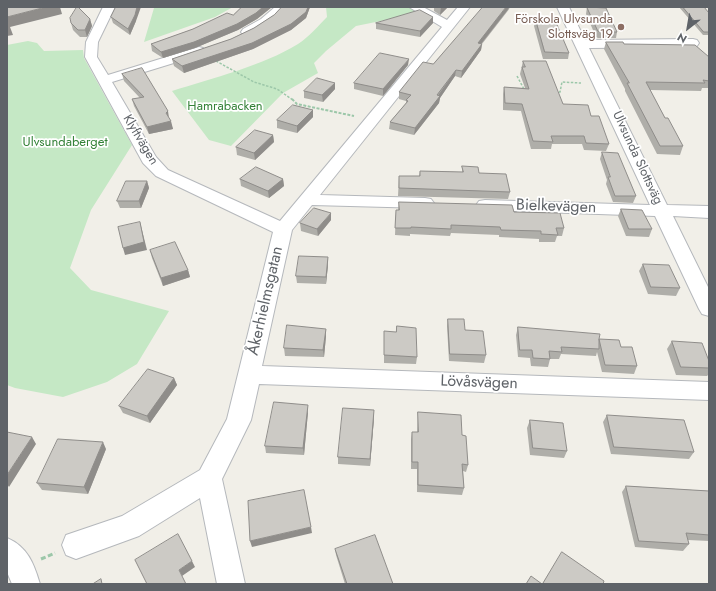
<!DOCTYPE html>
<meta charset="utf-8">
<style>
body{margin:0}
#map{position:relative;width:716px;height:591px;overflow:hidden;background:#f1efe8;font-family:Jost,sans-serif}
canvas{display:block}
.frame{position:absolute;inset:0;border:8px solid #5f6368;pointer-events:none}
.north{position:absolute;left:668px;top:8px;width:40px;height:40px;-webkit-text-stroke:3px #fff;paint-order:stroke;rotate:211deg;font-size:11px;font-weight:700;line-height:16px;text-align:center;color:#5f6368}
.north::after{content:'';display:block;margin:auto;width:14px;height:18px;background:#5f6368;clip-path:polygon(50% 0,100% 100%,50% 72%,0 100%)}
</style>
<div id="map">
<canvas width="716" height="591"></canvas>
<div class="frame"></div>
<div class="north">N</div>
</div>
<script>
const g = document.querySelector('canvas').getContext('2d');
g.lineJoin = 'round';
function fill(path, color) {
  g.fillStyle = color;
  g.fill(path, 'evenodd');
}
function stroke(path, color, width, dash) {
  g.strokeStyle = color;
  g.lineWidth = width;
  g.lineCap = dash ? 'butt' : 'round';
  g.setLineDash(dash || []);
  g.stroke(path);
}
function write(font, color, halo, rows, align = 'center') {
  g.font = font + ' Jost,sans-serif';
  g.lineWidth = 3.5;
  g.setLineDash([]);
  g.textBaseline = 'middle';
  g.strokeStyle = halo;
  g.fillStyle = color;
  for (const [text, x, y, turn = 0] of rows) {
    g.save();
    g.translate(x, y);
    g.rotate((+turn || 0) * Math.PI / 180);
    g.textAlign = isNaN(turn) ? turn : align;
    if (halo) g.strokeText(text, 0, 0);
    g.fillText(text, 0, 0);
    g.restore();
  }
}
fill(new Path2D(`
 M 158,7 L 233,7 L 215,17 L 144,42 L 154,8 Z
 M 326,7 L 408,7 L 420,13 L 356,26 L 326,51 L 314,63 L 318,73 L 283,93 L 231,146 L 209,140 L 172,91 C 213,78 262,66 298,44 C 309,37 318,26 327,17 Z
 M 28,41 L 37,43 L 44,51 L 83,50 L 84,58 L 132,145 L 91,210 L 70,268 L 91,290 L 169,311 L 137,364 L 107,382 L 63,397 L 15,388 L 7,385 L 7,45 Z`), '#c5e8c5');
const street = new Path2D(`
 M 103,7 L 115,7 L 98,42 L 97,57 L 108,75 L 199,47 L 203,48 L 205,51 L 203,54 L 112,82 L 156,157 L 168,170 L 280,221 L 442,27 L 409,7 L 423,7 L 447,20 L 458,7 L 470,7 L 320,195 L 425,198 L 431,199 L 434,203 L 431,207 L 425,208 L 312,205 L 292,230 L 262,366 L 709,382 L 709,400 L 259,384 L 251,420 L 222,479 L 245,584 L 217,584 L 200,498 L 139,536 L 76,559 L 66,555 L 62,545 L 66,535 L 122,516 L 200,470 L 227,419 L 273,232 L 156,176 L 143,163 L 85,57 L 86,42 Z
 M 275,7 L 287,7 C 279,18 257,38 243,35 L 241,32 L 243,29 L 261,19 Z
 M 557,7 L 569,7 L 585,40 L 693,39 L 697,40 L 699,43 L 697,46 L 693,47 L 589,48 L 667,205 L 709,206 L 709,218 L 673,216 L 709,289 L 709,316 L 702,314 L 699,309 L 655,216 L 485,210 L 479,209 L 476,205 L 479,201 L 485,200 L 650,205 Z
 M 7,538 C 28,547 34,564 40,584 L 12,584 L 7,572 Z`);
stroke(street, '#b5b8bc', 2);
stroke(new Path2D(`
 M 216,61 L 254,82 L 277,89 L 293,100
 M 517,76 L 525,91
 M 555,92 L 560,92 L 562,82 L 581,83`), '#9cc7a9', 1.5, [2.5, 1.5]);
stroke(new Path2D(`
 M 292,99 L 297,104 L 354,116`), '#9cc7a9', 2, [3, 1.5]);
stroke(new Path2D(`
 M 41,559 L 55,553`), '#9cc7a9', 3, [5, 2.5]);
fill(street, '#fff');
fill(new Path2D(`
 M 242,7 L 272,7 L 257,19 L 238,30 L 195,48 L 163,58 L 152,51 L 151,44 L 233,15 Z
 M 282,7 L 310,7 L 306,18 L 291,30 L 253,49 L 184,73 L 174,66 L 172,59 L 231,39 L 254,28 L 274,15 Z
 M 434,7 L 448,7 L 440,15 L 434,11 Z
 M 587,7 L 617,32 L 616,38 L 598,38 L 596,37 L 586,14 Z
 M 679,7 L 704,7 L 709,13 L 709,35 L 703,35 Z
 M 510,8 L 482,44 L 481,50 L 461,78 L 455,76 L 440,98 L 439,103 L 414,135 L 389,129 L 390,122 L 406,103 L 406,101 L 399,99 L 399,92 L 433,64 Z
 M 111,17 L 136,21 L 130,35 L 113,23 Z
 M 433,17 L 433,23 L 420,37 L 376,29 L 376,23 Z
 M 90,19 L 92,26 L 87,37 L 80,37 L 73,30 L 71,23 Z
 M 536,20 L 569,53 L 568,59 L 543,59 L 534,26 Z
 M 606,42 L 709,57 L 709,88 L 702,88 L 701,91 L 650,90 L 665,118 L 683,146 L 680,155 L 657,154 L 625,91 L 625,89 L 604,49 Z
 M 523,61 L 563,104 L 591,116 L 609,144 L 606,151 L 584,150 L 582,144 L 552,144 L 551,149 L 531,149 L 521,111 L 503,110 L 503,94 L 504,87 L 525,88 L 520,74 Z
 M 408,65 L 383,96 L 354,89 L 354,83 Z
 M 122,74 L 169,118 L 173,129 L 149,134 L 134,106 L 132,99 L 140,98 L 124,81 Z
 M 335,83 L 335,89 L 323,102 L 304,98 L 304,91 Z
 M 313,110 L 313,117 L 297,133 L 277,128 L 277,120 Z
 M 273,135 L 274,142 L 255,160 L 237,155 L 236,147 Z
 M 602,152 L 636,196 L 633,203 L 613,202 L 606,184 L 607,180 L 600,159 Z
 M 462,166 L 479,173 L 510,192 L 508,199 L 398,196 L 399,176 L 419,176 L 420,171 L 462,172 Z
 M 240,179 L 283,179 L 284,186 L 269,198 L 241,186 Z
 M 147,181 L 149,188 L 141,208 L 120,208 L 117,201 Z
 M 399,202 L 514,212 L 564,228 L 562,236 L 557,236 L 555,242 L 539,242 L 539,239 L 499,237 L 499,235 L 451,233 L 450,236 L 410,234 L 410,236 L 395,235 L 396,210 L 398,210 Z
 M 621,209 L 652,229 L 649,237 L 626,236 L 618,216 Z
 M 331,220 L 318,236 L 301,231 L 300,223 Z
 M 150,250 L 188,270 L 190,277 L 163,286 L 152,258 Z
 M 328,257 L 328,265 L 326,284 L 297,283 L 296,276 Z
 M 643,264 L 680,288 L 676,296 L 648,294 L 639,271 Z
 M 448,319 L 465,330 L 486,355 L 484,363 L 449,361 L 447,326 Z
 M 518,327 L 599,339 L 621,347 L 637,366 L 634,374 L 602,372 L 597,352 L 596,356 L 561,354 L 559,359 L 550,359 L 548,367 L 531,366 L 530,358 L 518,357 L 516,335 Z
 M 326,329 L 326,336 L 324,357 L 285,356 L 284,348 Z
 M 384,339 L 417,357 L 416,364 L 384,363 Z
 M 672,341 L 709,361 L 709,374 L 707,376 L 676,375 L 667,349 Z
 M 174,378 L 177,385 L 150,423 L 123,413 L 119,406 Z
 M 308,412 L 304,455 L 266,453 L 265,446 Z
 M 418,412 L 462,435 L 468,465 L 466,472 L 463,471 L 464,488 L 462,495 L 417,492 L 417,469 L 411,469 L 411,439 L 412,432 L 417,432 Z
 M 607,415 L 694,452 L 689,459 L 611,454 L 603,422 Z
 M 374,418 L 370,466 L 338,464 L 338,457 Z
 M 530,420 L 567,451 L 564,458 L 530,455 L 527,428 Z
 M 106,449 L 88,494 L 42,490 L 37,483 Z
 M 626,486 L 709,491 L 709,541 L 688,540 L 689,544 L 683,551 L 635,547 L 622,492 Z
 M 335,549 L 393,584 L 345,584 L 336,555 Z`), '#afaea9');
fill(new Path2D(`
 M 46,7 L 60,7 L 62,14 L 10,27 L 13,35 L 7,36 L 7,17 Z
 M 137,7 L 141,7 L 136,21 L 130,35 L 128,29 Z
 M 263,7 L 272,7 L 257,19 L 238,30 L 195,48 L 163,58 L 161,52 Z
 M 308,7 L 310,7 L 306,18 L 291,30 L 253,49 L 184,73 L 182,66 Z
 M 441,7 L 448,7 L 440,15 Z
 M 506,7 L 510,7 L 477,49 L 478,43 Z
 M 433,17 L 433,23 L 420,37 L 420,31 Z
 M 90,19 L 92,26 L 87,37 L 85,30 Z
 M 482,44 L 481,50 L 461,78 L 462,71 Z
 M 409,59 L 408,65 L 383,96 L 383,89 Z
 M 456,70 L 455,76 L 440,98 L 439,103 L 414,135 L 415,128 Z
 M 335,83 L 335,89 L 323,102 L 322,95 Z
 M 313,110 L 313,117 L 297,133 L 297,126 Z
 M 168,111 L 169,118 L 166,113 Z
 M 171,121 L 173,129 L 149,134 L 147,127 Z
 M 273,135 L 274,142 L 255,160 L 254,153 Z
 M 283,179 L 284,186 L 269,198 L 268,191 Z
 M 147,181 L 149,188 L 141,208 L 139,201 Z
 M 331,213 L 331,220 L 318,236 L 317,229 Z
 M 140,222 L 147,250 L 125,255 L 123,248 Z
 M 328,257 L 328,265 L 326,284 L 326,277 Z
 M 188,270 L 190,277 L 163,286 L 161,278 Z
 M 326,329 L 326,336 L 324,357 L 323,350 Z
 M 174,378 L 177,385 L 150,423 L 147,416 Z
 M 308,405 L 308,412 L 304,455 L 303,448 Z
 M 374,410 L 374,418 L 370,466 L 370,459 Z
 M 32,437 L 36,444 L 9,487 L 7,484 L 7,475 Z
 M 103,442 L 106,449 L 88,494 L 84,487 Z
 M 311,527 L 312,533 L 252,547 L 250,541 Z
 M 192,561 L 195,567 L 182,576 L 179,570 Z`), '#8f8d8a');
const building = new Path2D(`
 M 7,7 L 46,7 L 7,17 Z
 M 77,7 L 78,7 L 90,19 L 85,30 L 78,30 L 71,23 L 70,18 Z
 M 116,7 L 137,7 L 135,15 L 128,29 L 111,17 Z
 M 242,7 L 263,7 L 256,13 L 237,24 L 194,42 L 161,52 L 151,44 L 193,29 L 227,13 L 233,15 Z
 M 282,7 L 308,7 L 306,12 L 291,24 L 252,43 L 182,66 L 172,59 L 231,39 L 254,28 L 274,15 Z
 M 483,7 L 506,7 L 478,43 L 482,44 L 462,71 L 456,70 L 437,95 L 440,96 L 415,128 L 390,122 L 408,101 L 406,100 L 411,95 L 399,92 L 423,62 L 433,64 Z
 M 587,7 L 606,8 L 617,32 L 600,32 L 598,31 Z
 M 683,7 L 704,7 L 709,13 L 709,32 L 704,32 Z
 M 420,10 L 433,17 L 420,31 L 376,23 Z
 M 536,20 L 555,20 L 569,53 L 545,52 Z
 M 606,42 L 623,42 L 624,44 L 695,45 L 709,57 L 709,81 L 703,80 L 705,83 L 646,82 L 665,118 L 668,118 L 683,146 L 660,146 L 627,83 L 629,83 Z
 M 380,53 L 409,59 L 383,89 L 354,83 Z
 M 523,61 L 546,61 L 563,104 L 588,105 L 591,116 L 599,116 L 609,144 L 586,143 L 584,136 L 551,136 L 553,142 L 533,141 L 522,104 L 505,103 L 504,87 L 529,89 L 522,67 L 525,67 Z
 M 142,68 L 168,111 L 166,113 L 171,121 L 147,127 L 132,99 L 144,97 L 122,74 Z
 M 317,78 L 335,83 L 322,95 L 304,91 Z
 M 293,105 L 313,110 L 297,126 L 277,120 Z
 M 255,130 L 273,135 L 254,153 L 236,147 Z
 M 602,152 L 618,153 L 636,196 L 615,196 L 608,177 L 610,177 Z
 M 462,166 L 478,167 L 479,173 L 506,174 L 510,192 L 399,188 L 399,176 L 420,176 L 420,171 L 463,172 Z
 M 256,167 L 283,179 L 268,191 L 240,179 Z
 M 126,181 L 147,181 L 139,201 L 117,201 Z
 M 399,202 L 512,205 L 514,212 L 560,213 L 564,228 L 556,228 L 558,235 L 541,234 L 541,231 L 501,230 L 500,227 L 451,225 L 451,229 L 411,227 L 411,228 L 395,228 L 396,210 L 399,210 Z
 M 314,208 L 331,213 L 317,229 L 300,223 Z
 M 621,209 L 642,210 L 652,229 L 629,229 Z
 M 140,222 L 144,242 L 123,248 L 118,227 Z
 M 175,242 L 188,270 L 161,278 L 150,250 Z
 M 299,256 L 328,257 L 326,277 L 296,276 Z
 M 643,264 L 669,265 L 680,288 L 651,287 Z
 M 448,319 L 464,319 L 465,330 L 483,331 L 486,355 L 450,354 Z
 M 287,325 L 326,329 L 323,350 L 284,348 Z
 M 397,326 L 416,328 L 417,357 L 384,355 L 384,331 L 396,332 Z
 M 518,327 L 600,334 L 599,339 L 619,340 L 621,347 L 632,347 L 637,366 L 605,365 L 599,339 L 599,349 L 561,347 L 562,352 L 549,351 L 550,359 L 533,358 L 532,350 L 520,350 Z
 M 672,341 L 702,343 L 709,361 L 709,368 L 681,367 Z
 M 148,369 L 174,378 L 147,416 L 119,406 Z
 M 274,402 L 308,405 L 303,448 L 265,446 Z
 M 343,408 L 374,410 L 370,459 L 338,457 Z
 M 418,412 L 461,415 L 462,435 L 466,436 L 468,465 L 462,464 L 464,488 L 418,485 L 418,462 L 412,462 L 412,432 L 418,432 Z
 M 607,415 L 684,420 L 694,452 L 614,447 Z
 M 530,420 L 563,423 L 567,451 L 533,448 Z
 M 7,432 L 32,437 L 7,475 Z
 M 58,439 L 103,442 L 84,487 L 37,483 Z
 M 626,486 L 709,491 L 709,535 L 686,533 L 689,544 L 639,541 Z
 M 304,490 L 311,527 L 250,541 L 248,501 Z
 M 178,534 L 192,561 L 179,570 L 186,584 L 147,584 L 135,560 Z
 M 375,535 L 393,584 L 347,584 L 335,549 Z
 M 562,552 L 604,581 L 603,584 L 526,584 L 531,576 L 542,584 Z
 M 101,579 L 102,584 L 93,584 Z`);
fill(building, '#cccac5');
stroke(building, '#8f8d8a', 1);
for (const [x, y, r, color] of [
 [621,27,4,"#8d6e63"]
]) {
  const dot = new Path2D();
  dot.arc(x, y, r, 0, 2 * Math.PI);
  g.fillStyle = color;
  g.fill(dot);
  stroke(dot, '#fff', 1.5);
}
write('13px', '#785e54', '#fff', [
 ["Förskola Ulvsunda",613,20],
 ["Slottsväg 19",613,35]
], 'right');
write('13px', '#348238', '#fff', [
 ["Hamrabacken",225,107],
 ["Ulvsundaberget",65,143]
]);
write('13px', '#5f6368', '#fff', [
 ["Klyftvägen",140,140,59],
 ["Ulvsunda Slottsväg",637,158,65]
]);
write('16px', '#5f6368', '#fff', [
 ["Bielkevägen",556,207,2],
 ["Åkerhielmsgatan",266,301,-77],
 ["Lövåsvägen",479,383,2]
]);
</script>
